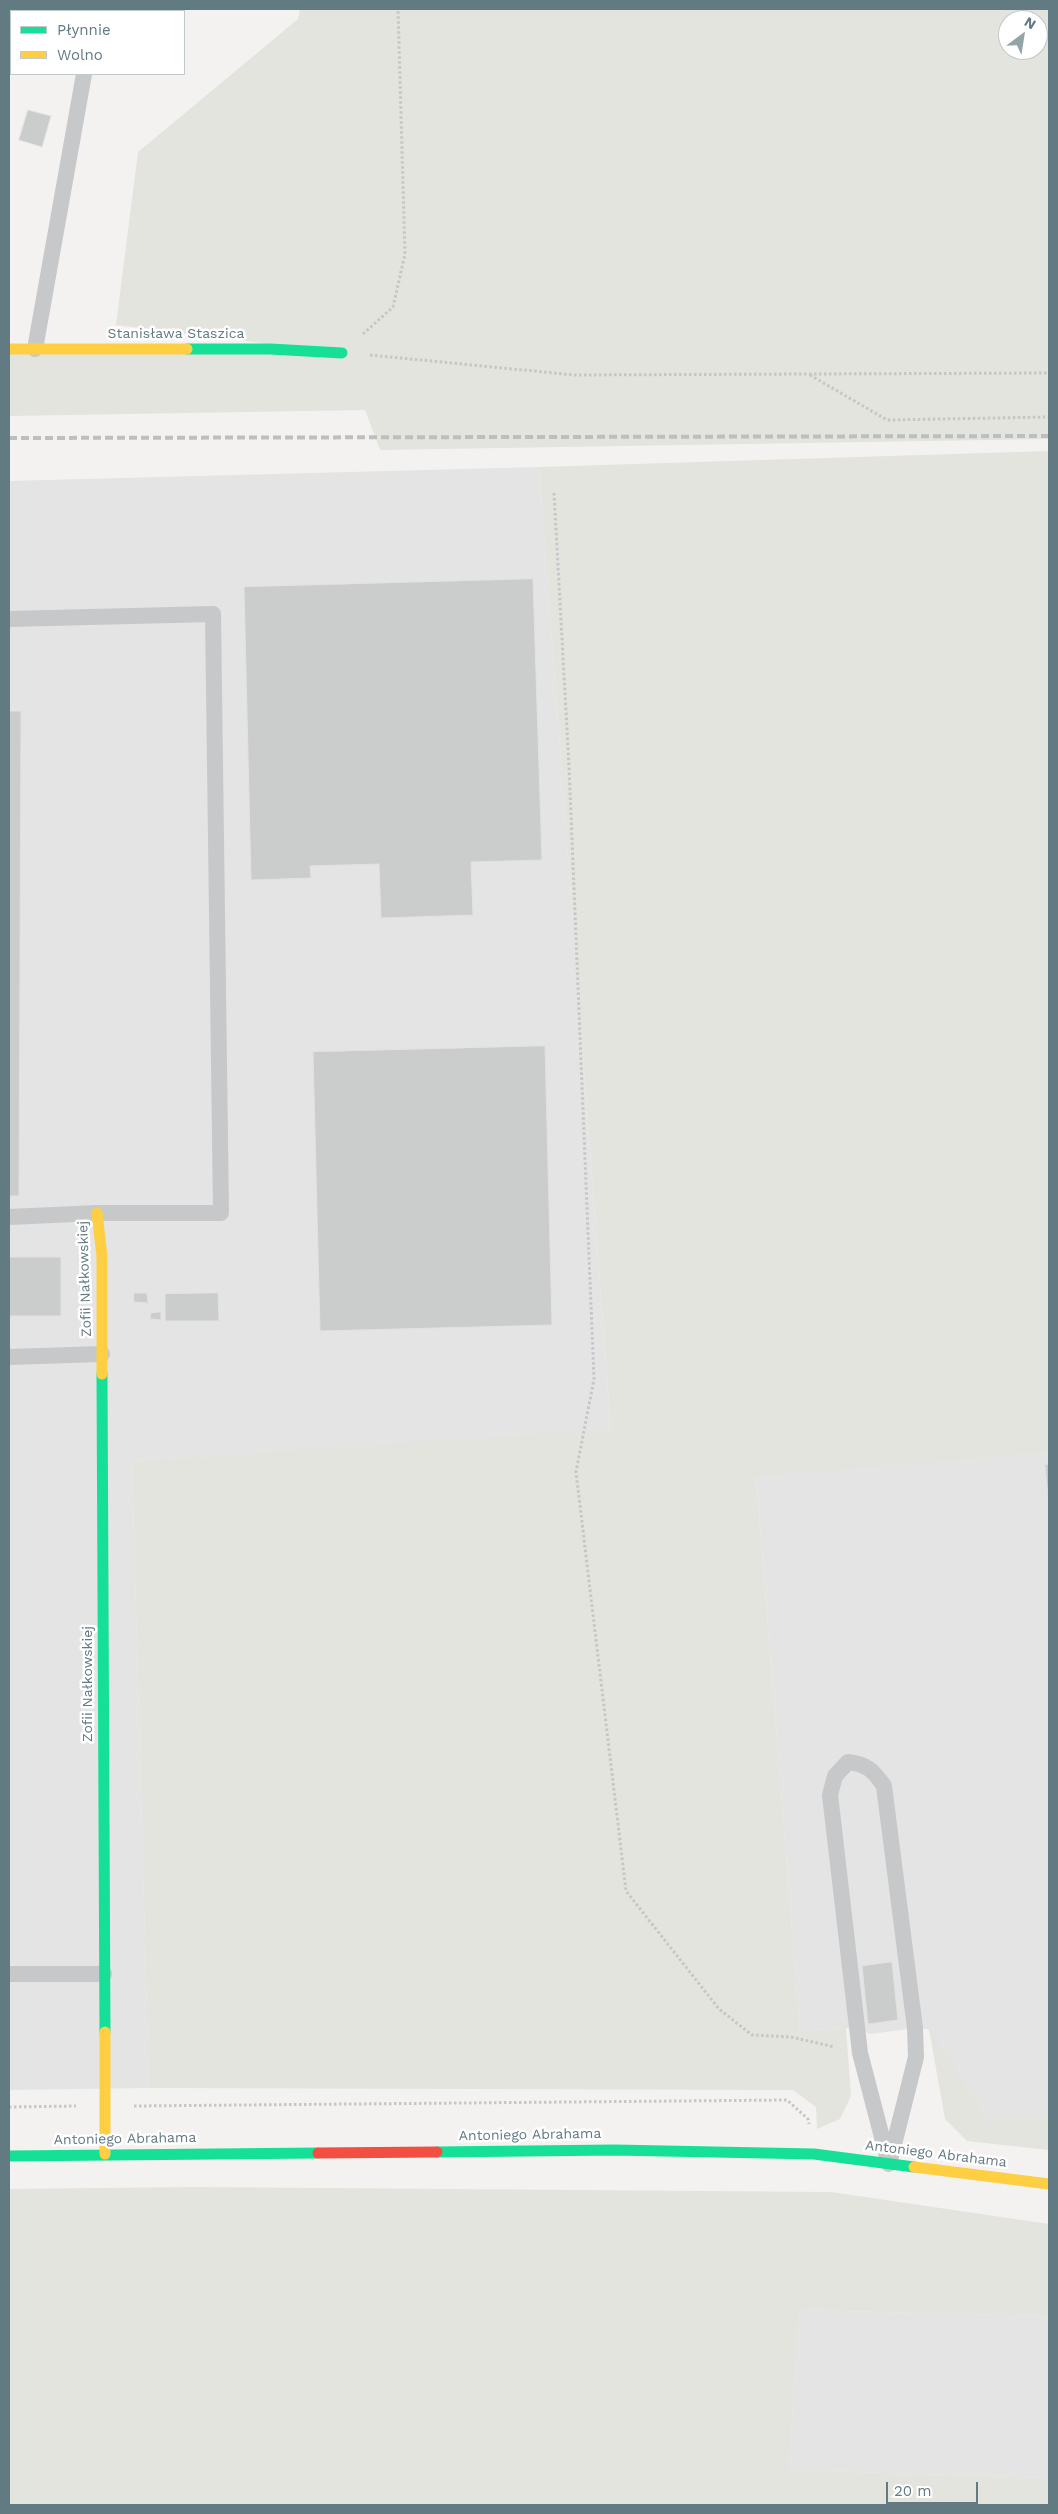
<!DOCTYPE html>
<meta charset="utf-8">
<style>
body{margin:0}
#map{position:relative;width:1058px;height:2514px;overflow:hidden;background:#f3f2f0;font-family:"Work Sans",sans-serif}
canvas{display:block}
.frame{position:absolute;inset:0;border:10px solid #627a82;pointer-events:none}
.legend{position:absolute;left:10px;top:10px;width:175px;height:65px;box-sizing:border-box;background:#fff;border:1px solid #c0cacd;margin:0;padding:6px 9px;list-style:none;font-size:15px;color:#627a82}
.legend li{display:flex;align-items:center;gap:10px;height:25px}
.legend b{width:25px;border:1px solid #c0cacd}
.north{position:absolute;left:998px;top:10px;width:50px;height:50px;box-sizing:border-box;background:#fff;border:1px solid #c0cacd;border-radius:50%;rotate:31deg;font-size:14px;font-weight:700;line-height:20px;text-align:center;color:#627a82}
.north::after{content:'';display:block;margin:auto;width:18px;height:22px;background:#95a4a8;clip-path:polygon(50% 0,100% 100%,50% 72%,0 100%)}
.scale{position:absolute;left:886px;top:2482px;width:92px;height:22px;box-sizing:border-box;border:2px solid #627a82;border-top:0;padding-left:6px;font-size:15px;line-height:18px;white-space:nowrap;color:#627a82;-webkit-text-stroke:4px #fff;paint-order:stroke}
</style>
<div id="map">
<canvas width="1058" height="2514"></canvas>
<div class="frame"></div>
<ul class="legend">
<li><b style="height:6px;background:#16e098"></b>Płynnie</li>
<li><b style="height:6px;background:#ffcf43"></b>Wolno</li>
</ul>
<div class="north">N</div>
<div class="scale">20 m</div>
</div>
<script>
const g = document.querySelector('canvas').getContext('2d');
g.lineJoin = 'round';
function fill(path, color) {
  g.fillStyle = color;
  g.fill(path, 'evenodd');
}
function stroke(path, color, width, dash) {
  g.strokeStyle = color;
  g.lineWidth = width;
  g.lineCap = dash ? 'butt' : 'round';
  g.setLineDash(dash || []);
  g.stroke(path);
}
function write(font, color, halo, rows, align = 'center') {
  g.font = font + ' "Work Sans",sans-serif';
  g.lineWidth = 5;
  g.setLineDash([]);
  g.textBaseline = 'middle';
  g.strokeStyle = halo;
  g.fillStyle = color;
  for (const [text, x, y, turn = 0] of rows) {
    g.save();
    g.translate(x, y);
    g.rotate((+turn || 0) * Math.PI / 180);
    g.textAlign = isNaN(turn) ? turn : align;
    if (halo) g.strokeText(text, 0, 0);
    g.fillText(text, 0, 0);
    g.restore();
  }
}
fill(new Path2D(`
 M 539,467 L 611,1431 L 132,1461 L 149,2088 L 9,2090 L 9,481 Z
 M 1049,1453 L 1049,2119 L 988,2119 L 928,2029 L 915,2028 L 871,2034 L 857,2029 L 846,2028 L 800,2031 L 756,1475 Z
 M 799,2310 L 1049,2316 L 1049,2478 L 789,2470 Z`), '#e3e4e3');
fill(new Path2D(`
 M 300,9 L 1049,9 L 1049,439 L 380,450 L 365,410 L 9,416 L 9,349 L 336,352 L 116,325 L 138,152 L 298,19 ZM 1008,20 L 1038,20 L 1038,50 L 1008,50 Z
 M 1049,451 L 1049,1453 L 756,1476 L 800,2031 L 846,2028 L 851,2096 L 840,2119 L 817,2129 L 816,2107 L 793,2090 L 149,2088 L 132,1461 L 611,1430 L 539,467 Z
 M 929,2029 L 988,2119 L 1049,2119 L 1049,2150 L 967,2141 L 945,2119 Z
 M 195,2187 L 831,2192 L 1049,2224 L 1049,2316 L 799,2310 L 789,2470 L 1049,2478 L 1049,2505 L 9,2505 L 9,2189 Z`), '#e2e4dd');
const building = new Path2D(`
 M 28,110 L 51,116 L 42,147 L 19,140 Z
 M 533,579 L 542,860 L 471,862 L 473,915 L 381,918 L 379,864 L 310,866 L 311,878 L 251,880 L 244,587 Z
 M 9,711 L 21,711 L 19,1196 L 9,1196 Z
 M 545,1046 L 552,1325 L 320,1331 L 313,1052 Z
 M 9,1257 L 61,1257 L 61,1316 L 9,1316 Z
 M 134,1293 L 147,1293 L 148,1303 L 134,1302 Z
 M 218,1293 L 219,1321 L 165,1321 L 165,1294 Z
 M 161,1312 L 161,1320 L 150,1319 L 151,1313 Z
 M 1049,1464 L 1049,1508 L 1045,1465 Z
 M 892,1962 L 898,2020 L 868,2024 L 862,1966 Z`);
fill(building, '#cbcdcc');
stroke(building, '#e2e2e0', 1);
stroke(new Path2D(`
 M 363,334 L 393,307 L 405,254 L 398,9
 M 370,355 L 574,375 L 1049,373
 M 810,375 L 887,420 L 1049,417
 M 554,493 L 569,766 L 594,1379 L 576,1472 L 626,1891 L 719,2009 L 752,2035 L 791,2037 L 835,2047
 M 134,2106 L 787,2100 L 808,2119 L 809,2124
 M 9,2107 L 76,2106`), '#c5c7c7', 3, [2.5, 2.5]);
stroke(new Path2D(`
 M 35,349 L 84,74
 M 9,619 L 213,614 L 221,1213 L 97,1213 L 9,1217
 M 9,1357 L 102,1354
 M 848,1762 C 867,1764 874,1771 884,1786 L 915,2028 L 916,2057 L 889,2164 L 860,2053 L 830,1795 L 835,1776 Z
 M 9,1974 L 104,1974`), '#c7c8c9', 16);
stroke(new Path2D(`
 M 187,349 L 270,349 L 342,353
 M 102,1374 L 105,2032
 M 437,2152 L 615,2150 L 814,2154 L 914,2167
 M 9,2156 L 318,2153`), '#16e098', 11);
stroke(new Path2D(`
 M 9,349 L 187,349
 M 97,1213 L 102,1256 L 102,1374
 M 105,2032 L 105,2154
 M 914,2167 L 1049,2184`), '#ffcf43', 11);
stroke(new Path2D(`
 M 318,2153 L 437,2152`), '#f24e42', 11);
stroke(new Path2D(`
 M 9,438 L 1049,436`), '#bdbebf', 4, [8, 4]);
write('14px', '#627a82', '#fff', [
 ["Stanisława Staszica",176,334],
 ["Zofii Nałkowskiej",85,1279,-92],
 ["Zofii Nałkowskiej",88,1684,-90],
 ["Antoniego Abrahama",530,2135,-1],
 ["Antoniego Abrahama",125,2139,-1],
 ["Antoniego Abrahama",936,2154,7]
]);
</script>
